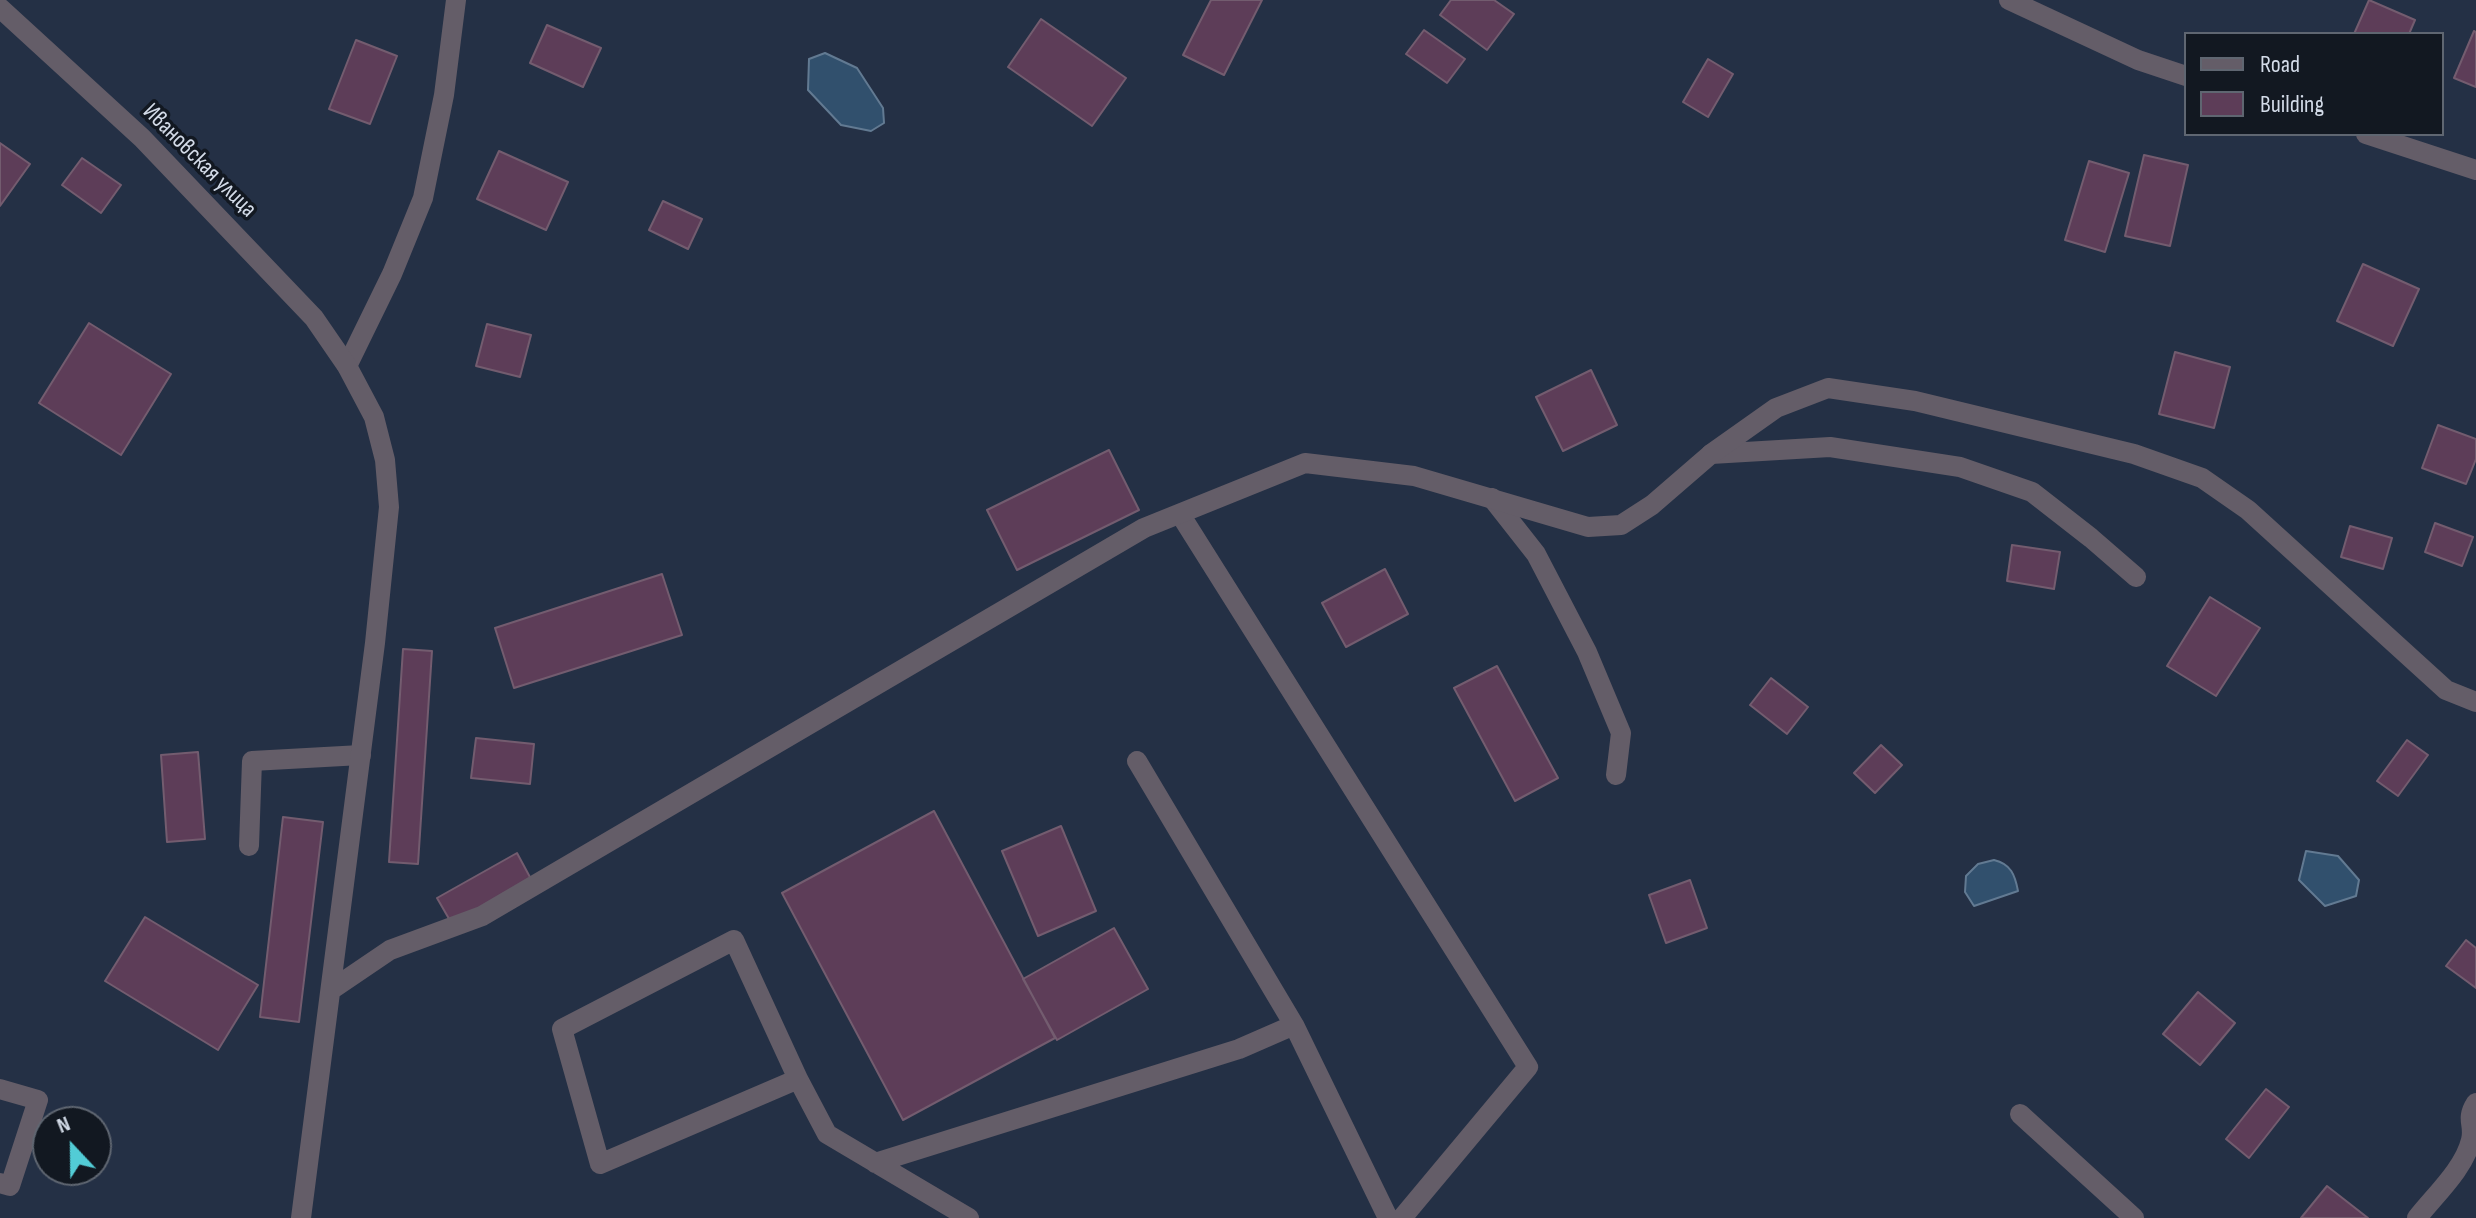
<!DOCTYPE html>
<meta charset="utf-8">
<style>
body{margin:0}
#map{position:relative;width:2476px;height:1218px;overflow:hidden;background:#243045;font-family:"Sofia Sans Condensed",sans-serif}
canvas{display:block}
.legend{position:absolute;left:2184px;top:32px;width:260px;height:104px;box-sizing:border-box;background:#121821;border:2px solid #5f6671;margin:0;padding:10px 14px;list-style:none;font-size:24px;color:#d3dbe8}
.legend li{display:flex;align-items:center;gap:16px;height:40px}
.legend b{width:40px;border:2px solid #5f6671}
.north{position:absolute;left:32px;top:1106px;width:80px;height:80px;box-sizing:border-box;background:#121821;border:2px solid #5f6671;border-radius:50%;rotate:338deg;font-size:22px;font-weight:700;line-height:32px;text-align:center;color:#d3dbe8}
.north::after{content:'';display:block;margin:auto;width:28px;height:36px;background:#52ccd6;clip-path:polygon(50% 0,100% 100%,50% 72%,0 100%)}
</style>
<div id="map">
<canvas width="2476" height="1218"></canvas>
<ul class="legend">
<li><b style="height:10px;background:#645d68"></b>Road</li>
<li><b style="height:22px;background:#5d3d58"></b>Building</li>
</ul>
<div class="north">N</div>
</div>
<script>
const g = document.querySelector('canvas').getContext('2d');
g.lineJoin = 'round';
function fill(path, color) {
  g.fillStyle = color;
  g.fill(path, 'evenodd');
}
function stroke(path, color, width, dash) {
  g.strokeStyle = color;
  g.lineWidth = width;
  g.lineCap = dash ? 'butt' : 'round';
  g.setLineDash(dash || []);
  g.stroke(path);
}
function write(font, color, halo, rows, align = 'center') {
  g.font = font + ' "Sofia Sans Condensed",sans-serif';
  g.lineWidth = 7;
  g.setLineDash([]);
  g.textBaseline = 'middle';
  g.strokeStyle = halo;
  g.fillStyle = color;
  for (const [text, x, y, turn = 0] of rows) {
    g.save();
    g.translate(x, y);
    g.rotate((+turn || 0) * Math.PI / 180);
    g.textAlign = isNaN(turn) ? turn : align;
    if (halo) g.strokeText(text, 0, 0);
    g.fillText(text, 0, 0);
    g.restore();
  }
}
const water = new Path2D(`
 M 825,53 L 857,68 L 883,108 L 884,123 L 871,131 L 841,125 L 808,90 L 809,59 Z
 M 2306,851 L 2338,856 L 2359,880 L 2356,896 L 2325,906 L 2299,880 Z
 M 1994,860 C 2011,864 2015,875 2018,891 L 1974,906 L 1965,892 L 1966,876 L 1978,864 Z`);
fill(water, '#31506d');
stroke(water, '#627a92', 2);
const building = new Path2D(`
 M 1211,0 L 1262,0 L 1224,75 L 1183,55 Z
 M 1451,0 L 1494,0 L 1514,14 L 1487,50 L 1440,15 Z
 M 2369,0 L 2415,20 L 2409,34 L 2354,34 Z
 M 1041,19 L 1126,78 L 1092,126 L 1008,67 Z
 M 547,25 L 601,48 L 583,87 L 530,63 Z
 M 1424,30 L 1465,59 L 1447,83 L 1406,54 Z
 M 2474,31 L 2476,32 L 2476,87 L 2454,78 Z
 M 356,40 L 397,56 L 370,124 L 329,109 Z
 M 1708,59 L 1733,74 L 1708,117 L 1683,102 Z
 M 0,143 L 30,164 L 0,206 Z
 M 499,151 L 568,182 L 546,230 L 477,199 Z
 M 2144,155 L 2188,165 L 2170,246 L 2125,236 Z
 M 82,158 L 121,185 L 101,213 L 62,185 Z
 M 2089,161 L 2129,173 L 2105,252 L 2065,240 Z
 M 663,201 L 702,219 L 688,249 L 649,230 Z
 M 2363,264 L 2419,289 L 2393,346 L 2337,321 Z
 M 89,323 L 171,374 L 121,455 L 39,403 Z
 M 487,324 L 531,335 L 520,377 L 476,366 Z
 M 2175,352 L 2230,367 L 2214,428 L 2159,414 Z
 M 1591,370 L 1617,425 L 1563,451 L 1536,397 Z
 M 2438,425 L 2476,439 L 2476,459 L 2466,484 L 2422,468 Z
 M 1109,450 L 1139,510 L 1017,570 L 987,510 Z
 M 2435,523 L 2473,537 L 2462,566 L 2425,552 Z
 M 2350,526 L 2392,538 L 2383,569 L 2341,557 Z
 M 2012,545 L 2060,552 L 2054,589 L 2007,581 Z
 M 1385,569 L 1408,614 L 1346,647 L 1322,603 Z
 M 662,574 L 682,635 L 514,688 L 495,628 Z
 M 2210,597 L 2260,628 L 2216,696 L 2167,666 Z
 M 403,649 L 432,651 L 418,864 L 389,862 Z
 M 1497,666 L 1558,778 L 1515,801 L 1454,688 Z
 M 1771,678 L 1808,707 L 1787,734 L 1750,705 Z
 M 476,738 L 534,744 L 530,784 L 471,778 Z
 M 2407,740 L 2428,755 L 2398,796 L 2377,781 Z
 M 1881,745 L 1902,765 L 1875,793 L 1854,773 Z
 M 198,752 L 205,839 L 167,842 L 161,755 Z
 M 934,811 L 1055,1038 L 903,1120 L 782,893 Z
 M 283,817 L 323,822 L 299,1022 L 260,1017 Z
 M 1061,826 L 1096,911 L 1038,936 L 1002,851 Z
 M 517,853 L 531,879 L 452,924 L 437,898 Z
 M 1690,880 L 1707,928 L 1666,943 L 1649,895 Z
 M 145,917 L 258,985 L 218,1050 L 105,981 Z
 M 1114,928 L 1148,989 L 1057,1040 L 1023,979 Z
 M 2466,940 L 2476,948 L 2476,988 L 2446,966 Z
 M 2198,992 L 2235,1023 L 2200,1065 L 2163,1034 Z
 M 2266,1089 L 2289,1107 L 2249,1158 L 2226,1139 Z
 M 2327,1186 L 2368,1218 L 2301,1218 Z`);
fill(building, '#5d3d58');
stroke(building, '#735c6f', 2);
stroke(new Path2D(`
 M 347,366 L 392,274 L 423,198 L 444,95 L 456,0
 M 1711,454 L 1830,447 L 1960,467 L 2032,492 L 2091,538 L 2136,577
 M 1492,498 L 1536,554 L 1587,652 L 1621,733 L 1616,775
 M 1180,514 L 1528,1067 L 1402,1218
 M 1137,761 L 1294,1025 L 1388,1218
 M 249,846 L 252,761 L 361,755
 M 798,1079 L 600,1164 L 562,1029 L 734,940 L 798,1079 L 827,1134 L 969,1218
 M 0,1089 L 38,1100 L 10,1186 L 0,1183
 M 875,1163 L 1239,1049 L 1294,1025`), '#645d68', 20);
stroke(new Path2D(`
 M 2009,0 L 2138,60 L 2186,76
 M 0,8 L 142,138 L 314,318 L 347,366 L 374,417 L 385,460 L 389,507 L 375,643 L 301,1218
 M 2366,134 L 2476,170
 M 331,990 L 390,950 L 482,916 L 1144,528 L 1305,463 L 1414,476 L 1588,527 L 1621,525 L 1652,505 L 1711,454 L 1776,408 L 1828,388 L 1915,401 L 2134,454 L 2202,478 L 2248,510 L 2446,690 L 2476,702
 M 2020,1114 L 2134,1218
 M 2417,1218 C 2435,1195 2464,1169 2471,1140 C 2475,1124 2465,1120 2476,1103`), '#645d68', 20);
write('24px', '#d3dbe8', '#121821', [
 ["Ивановская улица",199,161,45]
]);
</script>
